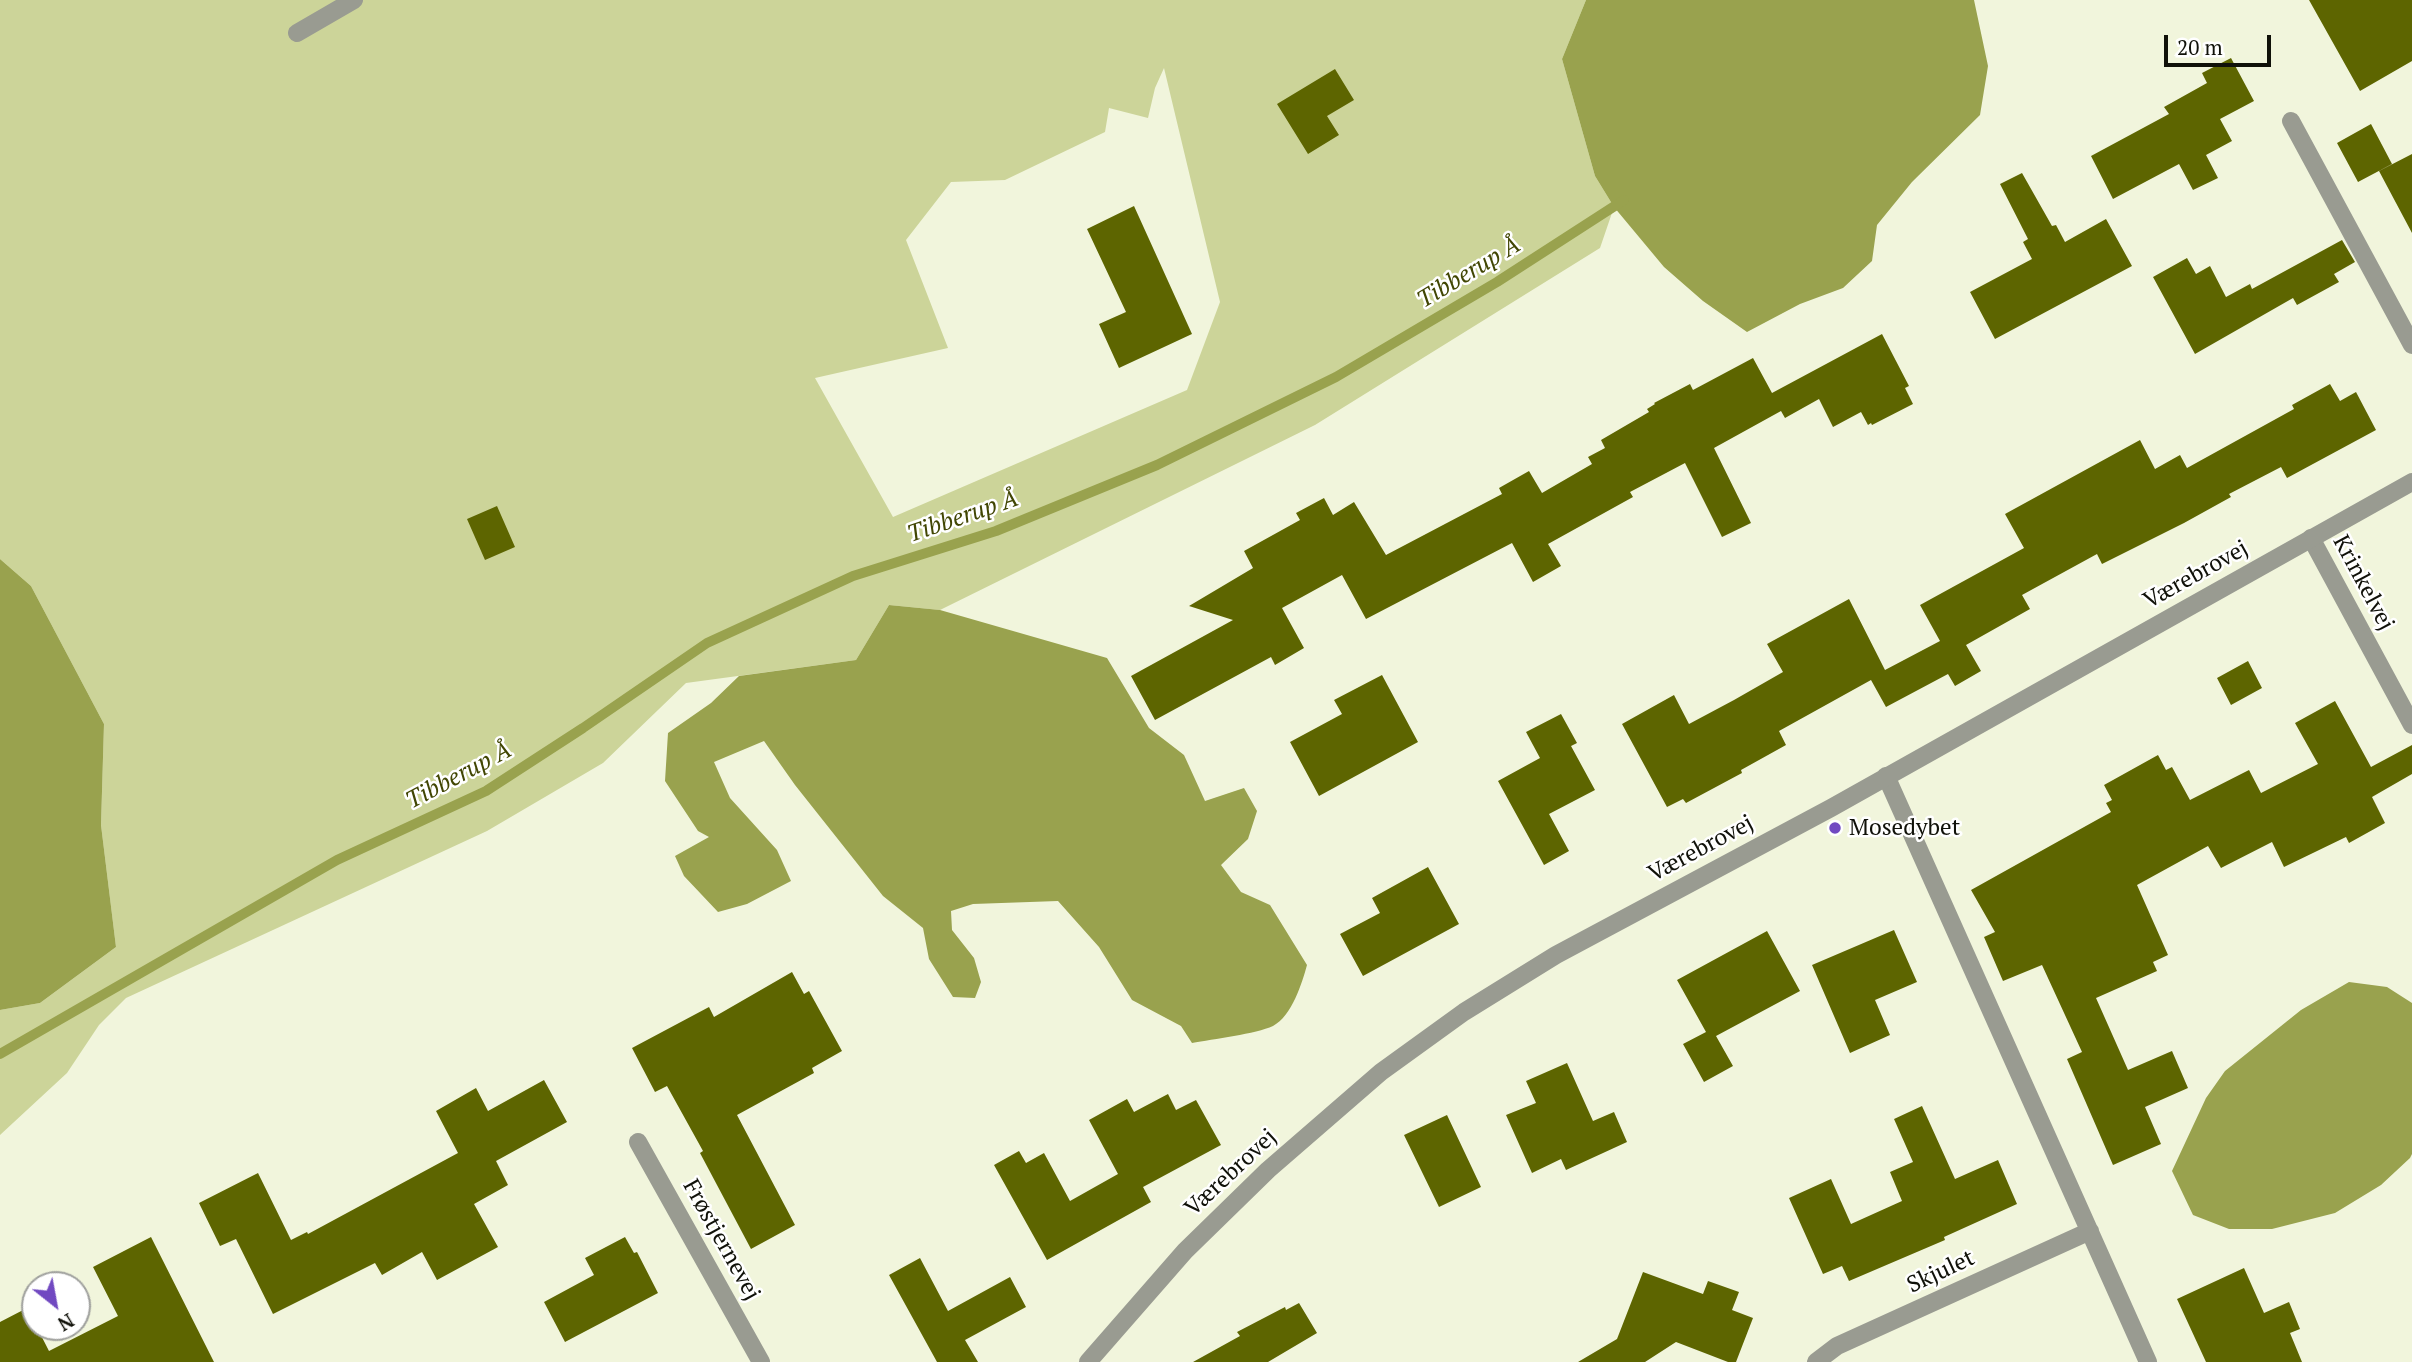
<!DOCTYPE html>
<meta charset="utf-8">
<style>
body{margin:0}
#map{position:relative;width:2412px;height:1362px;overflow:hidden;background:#f1f5dc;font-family:"PT Serif",serif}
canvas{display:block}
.north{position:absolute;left:21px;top:1271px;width:70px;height:70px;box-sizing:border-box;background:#fff;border:2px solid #9fa09d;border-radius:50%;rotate:149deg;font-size:19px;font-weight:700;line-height:28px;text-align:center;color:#101109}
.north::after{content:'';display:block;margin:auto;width:24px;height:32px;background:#7149c1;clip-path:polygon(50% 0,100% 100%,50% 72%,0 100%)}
.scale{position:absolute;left:2164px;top:35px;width:107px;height:32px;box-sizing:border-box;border:4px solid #101109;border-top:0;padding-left:9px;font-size:21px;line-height:24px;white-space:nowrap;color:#101109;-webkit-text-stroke:5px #fff;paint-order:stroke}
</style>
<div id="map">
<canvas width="2412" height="1362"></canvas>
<div class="north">N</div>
<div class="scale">20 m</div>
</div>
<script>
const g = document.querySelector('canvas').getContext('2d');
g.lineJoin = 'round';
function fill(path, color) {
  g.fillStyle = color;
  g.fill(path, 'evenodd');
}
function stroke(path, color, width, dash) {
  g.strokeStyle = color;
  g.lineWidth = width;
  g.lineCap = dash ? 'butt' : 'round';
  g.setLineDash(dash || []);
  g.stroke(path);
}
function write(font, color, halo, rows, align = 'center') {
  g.font = font + ' "PT Serif",serif';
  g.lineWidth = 5;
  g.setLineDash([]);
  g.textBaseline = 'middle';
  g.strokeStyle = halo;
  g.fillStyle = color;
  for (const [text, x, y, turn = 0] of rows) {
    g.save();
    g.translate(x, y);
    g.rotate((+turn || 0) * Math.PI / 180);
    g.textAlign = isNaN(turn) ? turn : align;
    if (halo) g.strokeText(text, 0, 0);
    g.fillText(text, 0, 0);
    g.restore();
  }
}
fill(new Path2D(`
 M 0,0 L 1586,0 L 1562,59 L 1595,176 L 1614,207 L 1600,248 L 1315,425 L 940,610 L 889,605 L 856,660 L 686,683 L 603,763 L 487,831 L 126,998 L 99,1025 L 67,1073 L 0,1135 L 0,1010 L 40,1003 L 116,947 L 101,825 L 104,724 L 31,586 L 0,559 ZM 1164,68 L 1220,302 L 1187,390 L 893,517 L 815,378 L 948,348 L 906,240 L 951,182 L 1005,180 L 1105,132 L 1109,108 L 1148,118 L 1155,88 Z`), '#ccd499');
fill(new Path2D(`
 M 1586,0 L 1974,0 L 1988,66 L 1980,115 L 1912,182 L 1877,225 L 1872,261 L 1843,288 L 1800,304 L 1747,332 L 1703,301 L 1664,267 L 1614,207 L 1595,176 L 1562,59 Z
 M 0,559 L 31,586 L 104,724 L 101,825 L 116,947 L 40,1003 L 0,1010 Z
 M 889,605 L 940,610 L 1107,658 L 1149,728 L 1184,755 L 1205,801 L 1244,788 L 1257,811 L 1248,839 L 1221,865 L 1241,892 L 1270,905 L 1307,965 C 1302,983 1292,1016 1273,1026 C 1256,1034 1213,1039 1192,1043 L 1181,1026 L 1132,1000 L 1099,947 L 1058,901 L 973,904 L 951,911 L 952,930 L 974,958 L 981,982 L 975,998 L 953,997 L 929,959 L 923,928 L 883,896 L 795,785 L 764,741 L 714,762 L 730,798 L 777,850 L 791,881 L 747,904 L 718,912 L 684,876 L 675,856 L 709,837 L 698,831 L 665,781 L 668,733 L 711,703 L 739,676 L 856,660 Z
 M 2349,982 L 2387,987 L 2412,1003 L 2412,1154 L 2410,1158 L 2381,1185 L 2335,1213 L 2272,1229 L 2229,1229 L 2193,1215 L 2172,1171 L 2206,1098 L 2225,1071 L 2301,1010 Z`), '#99a24e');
stroke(new Path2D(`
 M 0,1054 L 337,860 L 486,791 L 583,728 L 707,643 L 853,576 L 996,531 L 1157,465 L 1336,377 L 1497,282 L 1624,200`), '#99a24e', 10);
fill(new Path2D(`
 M 2309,0 L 2412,0 L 2412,61 L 2360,91 Z
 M 2231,58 L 2254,101 L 2220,119 L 2232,141 L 2206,155 L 2218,178 L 2193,190 L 2179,164 L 2113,199 L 2091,156 L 2169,114 L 2164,107 L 2207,83 L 2202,73 Z
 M 1335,69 L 1354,100 L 1327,116 L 1339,135 L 1308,154 L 1277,104 Z
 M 2371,124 L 2392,164 L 2358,182 L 2337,143 Z
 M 2412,154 L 2412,233 L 2379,171 Z
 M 2022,173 L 2052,226 L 2056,225 L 2065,242 L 2106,219 L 2132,266 L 1995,339 L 1970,292 L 2032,259 L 2023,242 L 2028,239 L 2000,184 Z
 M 1134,206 L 1192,334 L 1119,368 L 1099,324 L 1126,312 L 1087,229 Z
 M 2342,240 L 2355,262 L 2334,274 L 2339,282 L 2297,305 L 2293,298 L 2195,354 L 2153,277 L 2187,258 L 2196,274 L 2210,266 L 2226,297 L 2250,284 L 2252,289 Z
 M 1882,334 L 1909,386 L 1905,388 L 1913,404 L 1872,425 L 1871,423 L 1868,425 L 1861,412 L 1833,427 L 1819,399 L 1785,418 L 1781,411 L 1714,448 L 1751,523 L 1722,537 L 1685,463 L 1630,492 L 1633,497 L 1548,544 L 1561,566 L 1533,582 L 1512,543 L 1366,619 L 1342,575 L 1282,608 L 1304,648 L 1275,665 L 1271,657 L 1155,720 L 1131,676 L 1233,620 L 1189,606 L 1253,568 L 1244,551 L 1300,520 L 1296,513 L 1324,498 L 1333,515 L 1354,502 L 1386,555 L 1502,494 L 1499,488 L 1529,471 L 1542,493 L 1592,464 L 1588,457 L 1605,448 L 1601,440 L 1649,412 L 1647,409 L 1655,404 L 1654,403 L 1690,384 L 1693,390 L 1753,358 L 1772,393 Z
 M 2330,384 L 2340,401 L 2356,392 L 2376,430 L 2287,478 L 2281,467 L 2229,494 L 2231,497 L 2184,523 L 2102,564 L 2097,554 L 2022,595 L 2030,609 L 1966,645 L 1981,671 L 1955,686 L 1948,674 L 1886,707 L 1871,680 L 1779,731 L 1786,745 L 1741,770 L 1742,773 L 1686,803 L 1683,799 L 1667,807 L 1622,724 L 1674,695 L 1689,724 L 1734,700 L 1783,672 L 1767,644 L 1849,599 L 1885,670 L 1940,641 L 1920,605 L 2024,548 L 2005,514 L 2140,440 L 2155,469 L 2180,455 L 2187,468 L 2294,409 L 2292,405 Z
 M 497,506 L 515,547 L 485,560 L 467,519 Z
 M 2248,661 L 2262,688 L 2231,705 L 2217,678 Z
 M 1382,675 L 1418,742 L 1319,796 L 1290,742 L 1342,714 L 1334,700 Z
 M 2335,701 L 2371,767 L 2412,745 L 2412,774 L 2372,797 L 2385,823 L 2349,843 L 2346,837 L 2284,867 L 2272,842 L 2221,868 L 2208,846 L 2137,885 L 2168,955 L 2153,962 L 2157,971 L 2096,998 L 2128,1070 L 2172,1051 L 2188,1088 L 2145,1107 L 2161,1144 L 2113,1165 L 2067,1059 L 2082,1052 L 2042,965 L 2003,981 L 1984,937 L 1995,932 L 1971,890 L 2111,812 L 2106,803 L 2112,800 L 2104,785 L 2158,755 L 2166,770 L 2172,767 L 2190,800 L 2249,770 L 2261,793 L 2318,764 L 2295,723 Z
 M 1561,714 L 1577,743 L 1571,746 L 1595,790 L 1549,814 L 1569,851 L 1544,865 L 1498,781 L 1540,758 L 1526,732 Z
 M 1428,867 L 1459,924 L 1363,976 L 1340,934 L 1380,913 L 1372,898 Z
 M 1894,930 L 1917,982 L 1875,1000 L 1890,1035 L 1850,1053 L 1812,965 Z
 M 1767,931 L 1800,991 L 1716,1036 L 1733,1066 L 1704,1082 L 1683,1044 L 1706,1032 L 1677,980 Z
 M 792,972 L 804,994 L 809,991 L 842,1051 L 812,1068 L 814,1073 L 737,1115 L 795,1225 L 751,1249 L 700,1153 L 703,1151 L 667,1086 L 655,1092 L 632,1048 L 709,1007 L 714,1017 Z
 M 1567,1063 L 1593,1121 L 1614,1112 L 1627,1142 L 1566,1170 L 1561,1159 L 1532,1173 L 1506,1115 L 1536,1103 L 1526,1081 Z
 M 544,1080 L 567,1122 L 496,1161 L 508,1185 L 474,1204 L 498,1247 L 437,1280 L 422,1252 L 382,1275 L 375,1263 L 273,1314 L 236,1239 L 220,1246 L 199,1203 L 258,1173 L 291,1240 L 307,1232 L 308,1234 L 458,1153 L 436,1111 L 476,1088 L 488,1111 Z
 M 1168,1094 L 1176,1110 L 1196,1100 L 1221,1145 L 1143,1187 L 1151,1202 L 1047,1260 L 994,1165 L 1019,1151 L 1026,1163 L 1044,1153 L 1070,1201 L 1118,1174 L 1089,1120 L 1127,1099 L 1134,1112 Z
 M 1922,1106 L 1955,1179 L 1998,1160 L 2017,1204 L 1944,1237 L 1945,1240 L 1849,1281 L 1842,1266 L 1823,1274 L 1789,1198 L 1831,1179 L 1851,1224 L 1902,1201 L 1890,1172 L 1913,1162 L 1894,1119 Z
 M 1447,1115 L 1481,1187 L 1439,1207 L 1404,1135 Z
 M 151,1237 L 214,1362 L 0,1362 L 0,1322 L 27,1308 L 49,1351 L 118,1316 L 93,1267 Z
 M 625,1237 L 634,1253 L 637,1252 L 658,1293 L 565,1342 L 544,1302 L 594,1275 L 585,1258 Z
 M 920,1258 L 948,1311 L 1010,1277 L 1026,1307 L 965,1340 L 978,1362 L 937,1362 L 889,1275 Z
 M 2244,1268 L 2264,1313 L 2289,1302 L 2300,1329 L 2290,1333 L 2302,1362 L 2206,1362 L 2177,1299 Z
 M 1643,1272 L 1703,1294 L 1708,1281 L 1739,1292 L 1732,1310 L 1753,1318 L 1736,1362 L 1728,1362 L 1676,1342 L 1645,1362 L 1578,1362 L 1617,1339 Z
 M 1299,1303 L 1317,1333 L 1268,1362 L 1193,1362 L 1240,1336 L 1237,1332 L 1285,1307 L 1286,1310 Z`), '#5d6500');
stroke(new Path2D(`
 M 297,33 L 354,0
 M 2291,121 L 2412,345
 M 2311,538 L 2412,725
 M 1886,776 L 2148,1362
 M 638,1142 L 761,1362
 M 1816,1362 L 1837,1346 L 2090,1231`), '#999b91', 18);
stroke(new Path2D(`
 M 1088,1362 L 1185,1251 L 1268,1170 L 1381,1072 L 1464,1012 L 1556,955 L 1831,808 L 2412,482`), '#999b91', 18);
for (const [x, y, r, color] of [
 [1835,828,7,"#7149c1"]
]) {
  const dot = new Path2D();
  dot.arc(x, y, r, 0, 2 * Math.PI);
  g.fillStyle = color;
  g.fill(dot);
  stroke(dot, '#fff', 2.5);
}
write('23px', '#101109', '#fff', [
 ["Værebrovej",2196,575,-29],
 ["Krinkelvej",2363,583,62],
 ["Værebrovej",1701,849,-28],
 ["Værebrovej",1231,1173,-43],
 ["Frøstjernevej",721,1240,61],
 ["Skjulet",1941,1272,-25]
]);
write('23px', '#101109', '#fff', [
 ["Mosedybet",1849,828]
], 'left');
write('italic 24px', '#414603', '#fff', [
 ["Tibberup Å",1469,273,-31],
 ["Tibberup Å",963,517,-19],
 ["Tibberup Å",459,776,-28]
]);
</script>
